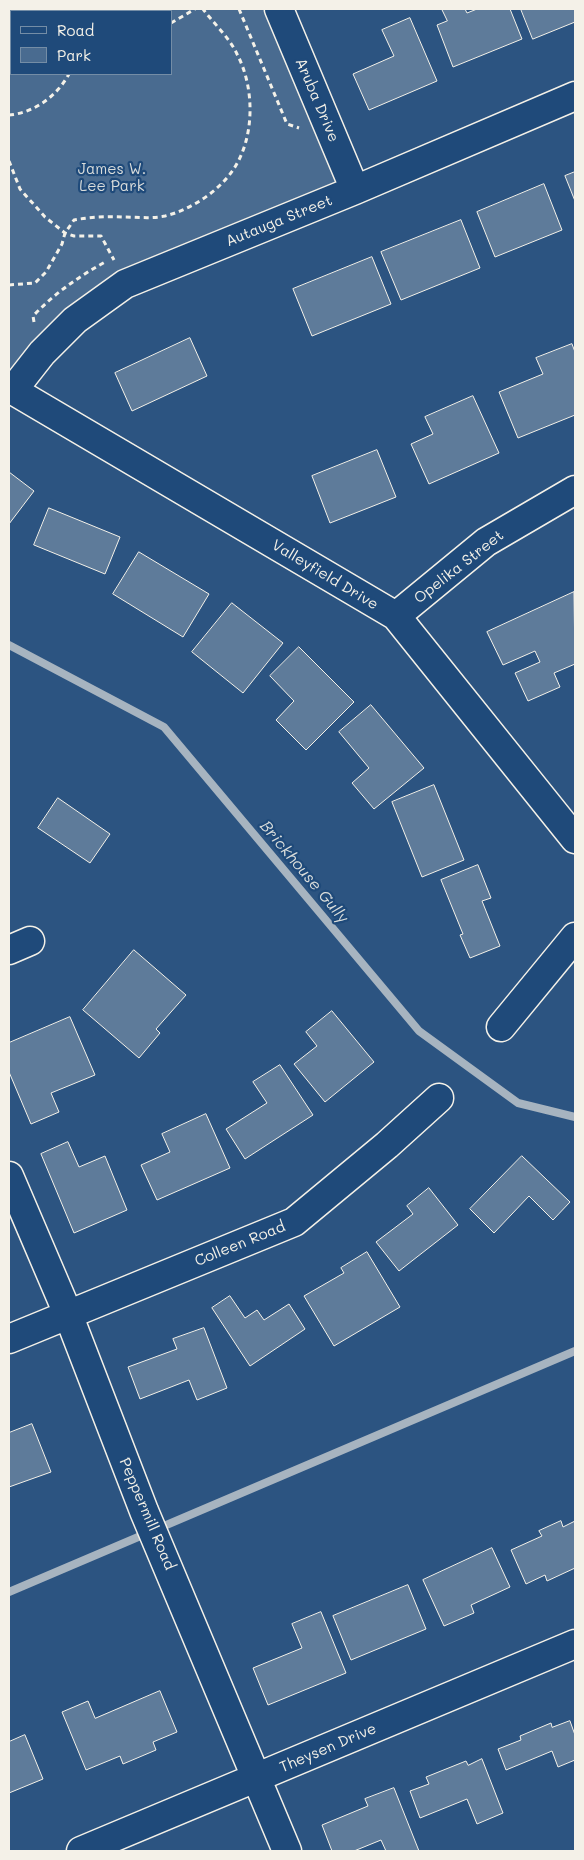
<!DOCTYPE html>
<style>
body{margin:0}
#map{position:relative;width:584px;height:1860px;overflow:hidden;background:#2c5481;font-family:Mali,sans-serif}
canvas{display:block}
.frame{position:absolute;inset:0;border:10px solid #f4f1e8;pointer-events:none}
.legend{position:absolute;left:10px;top:10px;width:162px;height:65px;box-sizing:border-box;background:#1f4a7a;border:1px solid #748da6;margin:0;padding:6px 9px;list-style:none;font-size:15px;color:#f4f1e8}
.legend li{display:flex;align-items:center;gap:10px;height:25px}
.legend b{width:25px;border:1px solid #748da6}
</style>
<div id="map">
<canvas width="584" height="1860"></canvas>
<div class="frame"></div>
<ul class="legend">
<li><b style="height:6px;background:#1f4a7a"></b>Road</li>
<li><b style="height:14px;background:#496b90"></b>Park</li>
</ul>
</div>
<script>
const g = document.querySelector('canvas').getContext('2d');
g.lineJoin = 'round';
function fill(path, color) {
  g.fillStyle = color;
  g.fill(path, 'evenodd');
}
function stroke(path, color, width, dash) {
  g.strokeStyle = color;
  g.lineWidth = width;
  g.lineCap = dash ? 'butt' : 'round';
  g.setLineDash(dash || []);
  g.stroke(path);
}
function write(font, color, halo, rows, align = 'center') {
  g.font = font + ' Mali,sans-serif';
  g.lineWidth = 4.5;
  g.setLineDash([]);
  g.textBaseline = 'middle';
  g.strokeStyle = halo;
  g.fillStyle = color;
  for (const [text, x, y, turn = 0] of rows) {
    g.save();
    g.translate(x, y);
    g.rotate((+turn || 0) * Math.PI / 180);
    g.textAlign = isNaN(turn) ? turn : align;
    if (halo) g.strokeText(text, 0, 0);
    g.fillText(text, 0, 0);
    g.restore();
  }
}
fill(new Path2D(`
 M 9,9 L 279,9 L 355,190 L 150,273 L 9,388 ZM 11,11 L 171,11 L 171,74 L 11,74 Z`), '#496b90');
stroke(new Path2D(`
 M 9,645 L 164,727 L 419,1031 L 518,1103 L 575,1117
 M 9,1592 L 575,1351`), '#a7b4c0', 8);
const building = new Path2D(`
 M 442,9 L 465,9 L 467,13 L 477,9 L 510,9 L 522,39 L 453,67 L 437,25 L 447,21 Z
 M 521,9 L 575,9 L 575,22 L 533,39 Z
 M 410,18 L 437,81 L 369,110 L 353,74 L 394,56 L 382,30 Z
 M 575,172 L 575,201 L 565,176 Z
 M 544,184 L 562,230 L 495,257 L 477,212 Z
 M 461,220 L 480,268 L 401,300 L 381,252 Z
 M 372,257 L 391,304 L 312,336 L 293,289 Z
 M 190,338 L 207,376 L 132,411 L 115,373 Z
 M 572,344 L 575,352 L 575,415 L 518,438 L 499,392 L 543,374 L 536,358 Z
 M 473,396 L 499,453 L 429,484 L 411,444 L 433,434 L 425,417 Z
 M 377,450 L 396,497 L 330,523 L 312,476 Z
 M 9,472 L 34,491 L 9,524 Z
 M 49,508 L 120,537 L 105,574 L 34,545 Z
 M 139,552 L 209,594 L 183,637 L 113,594 Z
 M 574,592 L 575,664 L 554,673 L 560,687 L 528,701 L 515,673 L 540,662 L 535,651 L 503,665 L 487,632 Z
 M 232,603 L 283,643 L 243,693 L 192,652 Z
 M 299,647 L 354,702 L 306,750 L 276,720 L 294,701 L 270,676 Z
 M 371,705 L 424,768 L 374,809 L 352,783 L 369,768 L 339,732 Z
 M 434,785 L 464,860 L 422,877 L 392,802 Z
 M 58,798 L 110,834 L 90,863 L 38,828 Z
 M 478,865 L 491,898 L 482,901 L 500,946 L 470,958 L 460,935 L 463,934 L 441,880 Z
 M 134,950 L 186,995 L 156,1029 L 160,1033 L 139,1058 L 83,1010 Z
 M 332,1011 L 374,1062 L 325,1102 L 294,1064 L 317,1046 L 306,1032 Z
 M 70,1017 L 95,1075 L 51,1093 L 59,1112 L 31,1124 L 9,1072 L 9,1043 Z
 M 280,1065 L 313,1115 L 245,1159 L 226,1129 L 267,1103 L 253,1082 Z
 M 206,1114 L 230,1168 L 157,1200 L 141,1165 L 170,1152 L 162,1134 Z
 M 68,1142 L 79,1167 L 105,1156 L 127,1210 L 74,1233 L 41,1154 Z
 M 522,1156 L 570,1202 L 553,1220 L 529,1196 L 494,1233 L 470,1209 Z
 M 429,1188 L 458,1225 L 399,1271 L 376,1242 L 413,1214 L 407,1206 Z
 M 367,1252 L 400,1307 L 334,1346 L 304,1296 L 344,1273 L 341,1268 Z
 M 230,1296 L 245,1318 L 257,1310 L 264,1320 L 289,1304 L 305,1329 L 250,1366 L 212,1308 Z
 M 204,1328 L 227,1388 L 197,1400 L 189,1380 L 140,1399 L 128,1367 L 177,1349 L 173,1339 Z
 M 32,1424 L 51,1472 L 9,1487 L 9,1433 Z
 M 561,1521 L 563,1527 L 575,1521 L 575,1568 L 547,1581 L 545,1575 L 526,1584 L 511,1550 L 542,1536 L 539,1531 Z
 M 492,1548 L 510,1587 L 471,1605 L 474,1613 L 444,1626 L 423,1580 Z
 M 408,1585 L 426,1629 L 351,1660 L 333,1616 Z
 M 321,1612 L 346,1673 L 268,1705 L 253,1668 L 302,1648 L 292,1624 Z
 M 160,1691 L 177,1732 L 153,1742 L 156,1750 L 123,1764 L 120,1756 L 86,1770 L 62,1712 L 88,1701 L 95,1718 Z
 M 570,1721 L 575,1735 L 575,1760 L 558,1767 L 552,1751 L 506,1770 L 498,1749 L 521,1740 L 520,1736 L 551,1723 L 552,1727 Z
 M 25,1735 L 43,1779 L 9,1793 L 9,1742 Z
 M 482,1759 L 503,1813 L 477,1824 L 467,1799 L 420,1818 L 410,1791 L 429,1784 L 426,1777 L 466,1761 L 468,1765 Z
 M 394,1788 L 419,1851 L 386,1851 L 381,1840 L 354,1851 L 332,1851 L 322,1825 L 368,1806 L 365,1799 Z`);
fill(building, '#5e7b9a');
stroke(building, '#f4f1e8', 1);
const minor = new Path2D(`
 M 279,9 L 355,190
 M 9,388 L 396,616 L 575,839
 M 13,390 L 42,353 L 75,320 L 125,284 L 355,190 L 575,96
 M 396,616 L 486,542 L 575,490
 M 9,950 L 30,941
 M 501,1027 L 575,937
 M 9,1176 L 68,1314 L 144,1511 L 287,1851
 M 9,1339 L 294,1222 L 387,1145 L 439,1098
 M 81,1851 L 575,1644`);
stroke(minor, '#f4f1e8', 31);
stroke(new Path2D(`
 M 79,9 L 80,11
 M 239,9 L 287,124 L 299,128
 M 171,23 L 195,9
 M 9,115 C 34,113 57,96 69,74
 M 9,161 L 20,189 L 45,217 L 65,233 L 74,236 L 101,236 L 114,260
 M 9,285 L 35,283 L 46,272 L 62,244 L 65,233 L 74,220 C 90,217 107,216 123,217 C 137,217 151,219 165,216 C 190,210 218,192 233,170 C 255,138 255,88 237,54 C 229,37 214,24 203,9
 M 34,322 L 33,316 C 55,293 78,277 105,262`), '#f4f1e8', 3, [5, 4]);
stroke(minor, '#1f4a7a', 28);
write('15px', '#f4f1e8', '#1f4a7a', [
 ["Aruba Drive",317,100,67],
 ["Autauga Street",279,221,-22],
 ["Opelika Street",459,567,-38],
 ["Valleyfield Drive",325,575,31],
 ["Colleen Road",240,1244,-22],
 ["Peppermill Road",147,1514,67],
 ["Theysen Drive",328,1748,-23]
]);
write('15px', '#dadddb', '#1f4a7a', [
 ["James W.",112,169],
 ["Lee Park",112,186]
]);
write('italic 16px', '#dadddb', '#1f4a7a', [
 ["Brickhouse Gully",304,872,50]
]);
</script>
